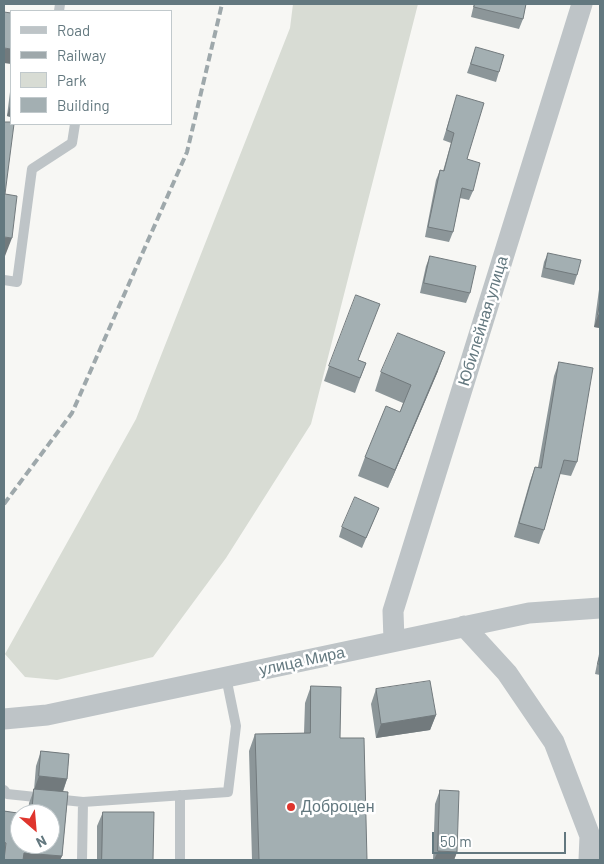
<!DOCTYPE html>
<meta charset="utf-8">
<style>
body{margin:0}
#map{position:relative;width:604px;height:864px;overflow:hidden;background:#f7f7f4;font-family:Barlow,sans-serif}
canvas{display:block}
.frame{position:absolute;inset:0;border:5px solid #63787f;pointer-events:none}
.legend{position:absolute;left:10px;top:10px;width:162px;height:115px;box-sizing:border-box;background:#fff;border:1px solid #c1c9cc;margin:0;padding:6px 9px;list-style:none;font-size:15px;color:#63787f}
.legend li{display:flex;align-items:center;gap:10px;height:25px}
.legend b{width:25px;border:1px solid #c1c9cc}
.north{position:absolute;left:10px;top:804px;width:50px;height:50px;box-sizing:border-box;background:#fff;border:1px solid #c1c9cc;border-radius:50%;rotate:153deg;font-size:14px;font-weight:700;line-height:20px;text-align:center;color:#63787f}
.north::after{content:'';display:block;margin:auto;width:18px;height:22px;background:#df352d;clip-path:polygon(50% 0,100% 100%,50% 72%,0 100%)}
.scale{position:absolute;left:432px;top:832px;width:134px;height:22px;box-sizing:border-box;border:2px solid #63787f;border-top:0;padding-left:6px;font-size:15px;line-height:18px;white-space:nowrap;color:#63787f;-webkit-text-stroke:4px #fff;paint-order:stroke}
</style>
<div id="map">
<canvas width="604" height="864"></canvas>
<div class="frame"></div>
<ul class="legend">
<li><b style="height:6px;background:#bec4c7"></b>Road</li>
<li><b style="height:6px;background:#9ea8ab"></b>Railway</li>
<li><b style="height:14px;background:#d8dcd4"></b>Park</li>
<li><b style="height:14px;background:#a3afb2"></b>Building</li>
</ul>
<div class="north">N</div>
<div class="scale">50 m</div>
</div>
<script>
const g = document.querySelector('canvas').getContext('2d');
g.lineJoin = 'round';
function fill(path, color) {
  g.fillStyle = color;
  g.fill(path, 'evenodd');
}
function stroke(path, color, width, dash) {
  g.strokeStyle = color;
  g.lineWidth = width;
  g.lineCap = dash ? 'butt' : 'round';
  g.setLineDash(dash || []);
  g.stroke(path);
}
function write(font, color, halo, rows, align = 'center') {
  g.font = font + ' Barlow,sans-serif';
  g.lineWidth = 5;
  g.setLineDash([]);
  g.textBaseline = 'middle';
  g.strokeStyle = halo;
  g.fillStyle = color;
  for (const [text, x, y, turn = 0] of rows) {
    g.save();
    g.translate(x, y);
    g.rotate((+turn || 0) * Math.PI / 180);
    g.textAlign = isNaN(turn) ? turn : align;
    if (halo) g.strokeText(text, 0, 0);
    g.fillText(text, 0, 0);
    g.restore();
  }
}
fill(new Path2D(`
 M 293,4 L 418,4 L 311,424 L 226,558 L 153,657 L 57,680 L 25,677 L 5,654 L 136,419 L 290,28 Z`), '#d8dcd4');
stroke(new Path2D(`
 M 59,11 L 60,4
 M 4,280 L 17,282 L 32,169 L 72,143 L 75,124
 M 4,790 L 7,794 L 83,802 L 228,792 L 236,726 L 226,677
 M 82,860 L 83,802
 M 180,860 L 180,795`), '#bec4c7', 10);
stroke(new Path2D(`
 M 464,626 L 507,673 L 554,742 L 590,836 L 589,860
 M 394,641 L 393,611 L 582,4
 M 4,719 L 47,715 L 529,613 L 600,608`), '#bec4c7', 21);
stroke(new Path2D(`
 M 4,504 L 72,413 L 187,152 L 222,4`), '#9ea8ab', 4, [8, 4]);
fill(new Path2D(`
 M 474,4 L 526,4 L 523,19 L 519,29 L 471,17 Z
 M 476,47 L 499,72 L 496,82 L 467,73 Z
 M 11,84 L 11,117 L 7,116 Z
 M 457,95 L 467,159 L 473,191 L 469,200 L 460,198 L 453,232 L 449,242 L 425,237 L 436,180 L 440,170 L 443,171 L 451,143 L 443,140 Z
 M 548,253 L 577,275 L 574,285 L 541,277 L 544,262 Z
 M 430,256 L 470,293 L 466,303 L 420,293 L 426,266 Z
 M 600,282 L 600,328 L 594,327 Z
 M 359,360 L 366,363 L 355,393 L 324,381 L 329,366 Z
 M 559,362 L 577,462 L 571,476 L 560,474 L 544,530 L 539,544 L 514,537 L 530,481 L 535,467 L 538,467 L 554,376 Z
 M 438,371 L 388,488 L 358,476 L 365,457 L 400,412 L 403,403 L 375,391 L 381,372 Z
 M 379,508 L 362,548 L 339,537 L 342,527 Z
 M 600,649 L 600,675 L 595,674 Z
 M 311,686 L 340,738 L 367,860 L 252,860 L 249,751 L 255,734 L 304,733 L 305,703 Z
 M 376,689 L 436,715 L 430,730 L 376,738 L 371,704 Z
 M 41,751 L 69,754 L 67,779 L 63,792 L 68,792 L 62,856 L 60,860 L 4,860 L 4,811 L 24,814 L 20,814 L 20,844 L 50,844 L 50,814 L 28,814 L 29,803 L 34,790 L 36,766 Z
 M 440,790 L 457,852 L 454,860 L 433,860 L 435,804 Z
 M 103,812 L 153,860 L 97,860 L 97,826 Z`), '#8c9699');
fill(new Path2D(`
 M 4,48 L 11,49 L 11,64 L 4,63 Z
 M 11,103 L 11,117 L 7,116 Z
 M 4,237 L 12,238 L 5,256 L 4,256 Z
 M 598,315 L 600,315 L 600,328 L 594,327 Z
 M 445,352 L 438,371 L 388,488 L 395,470 Z
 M 436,715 L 430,730 L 376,738 L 381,724 Z
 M 39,776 L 67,779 L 62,793 L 34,790 Z
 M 438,851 L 457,852 L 454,860 L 434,860 Z
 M 24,853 L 62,856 L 60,860 L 21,860 Z`), '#727a7d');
const building = new Path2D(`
 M 475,4 L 526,4 L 523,19 L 474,7 Z
 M 4,12 L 11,13 L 11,49 L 4,48 Z
 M 476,47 L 504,55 L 499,72 L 471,64 Z
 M 457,95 L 484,103 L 467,159 L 480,163 L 473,191 L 462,188 L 453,232 L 428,227 L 440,170 L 444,171 L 454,133 L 447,130 Z
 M 4,122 L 11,122 L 11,124 L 14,124 L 5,194 L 17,196 L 12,238 L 4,237 Z
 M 548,253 L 581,260 L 577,275 L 545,268 Z
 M 430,256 L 476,266 L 470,293 L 424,283 Z
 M 356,295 L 380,304 L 358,360 L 366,363 L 360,378 L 329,366 Z
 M 600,301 L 600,315 L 598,315 Z
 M 398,333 L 445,352 L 395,470 L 365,457 L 386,406 L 400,412 L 411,385 L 381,372 Z
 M 559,362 L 593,368 L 577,462 L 564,460 L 544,530 L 519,523 L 535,467 L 541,468 Z
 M 355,497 L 379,508 L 366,538 L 342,527 Z
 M 600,655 L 600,664 L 598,664 Z
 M 430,681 L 436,715 L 381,724 L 376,689 Z
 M 311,686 L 341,687 L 340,738 L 364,738 L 367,860 L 259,860 L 255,734 L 310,733 Z
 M 41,751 L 69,754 L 67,779 L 39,776 Z
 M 34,789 L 68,792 L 62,856 L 24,853 L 23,860 L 4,860 L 6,843 L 4,842 L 4,811 L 24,814 L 20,814 L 20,844 L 50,844 L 50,814 L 32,814 Z
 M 440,790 L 459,791 L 457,852 L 438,851 Z
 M 103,812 L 154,812 L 153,860 L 102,860 Z`);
fill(building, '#a3afb2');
stroke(building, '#727a7d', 1);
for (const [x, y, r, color] of [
 [291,807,5,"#df352d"]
]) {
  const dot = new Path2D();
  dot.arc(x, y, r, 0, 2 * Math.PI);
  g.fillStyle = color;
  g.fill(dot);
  stroke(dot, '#fff', 2);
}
write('16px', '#63787f', '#fff', [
 ["Юбилейная улица",483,321,-73],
 ["улица Мира",302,661,-12]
]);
write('16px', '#63787f', '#fff', [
 ["Доброцен",301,807]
], 'left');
</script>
